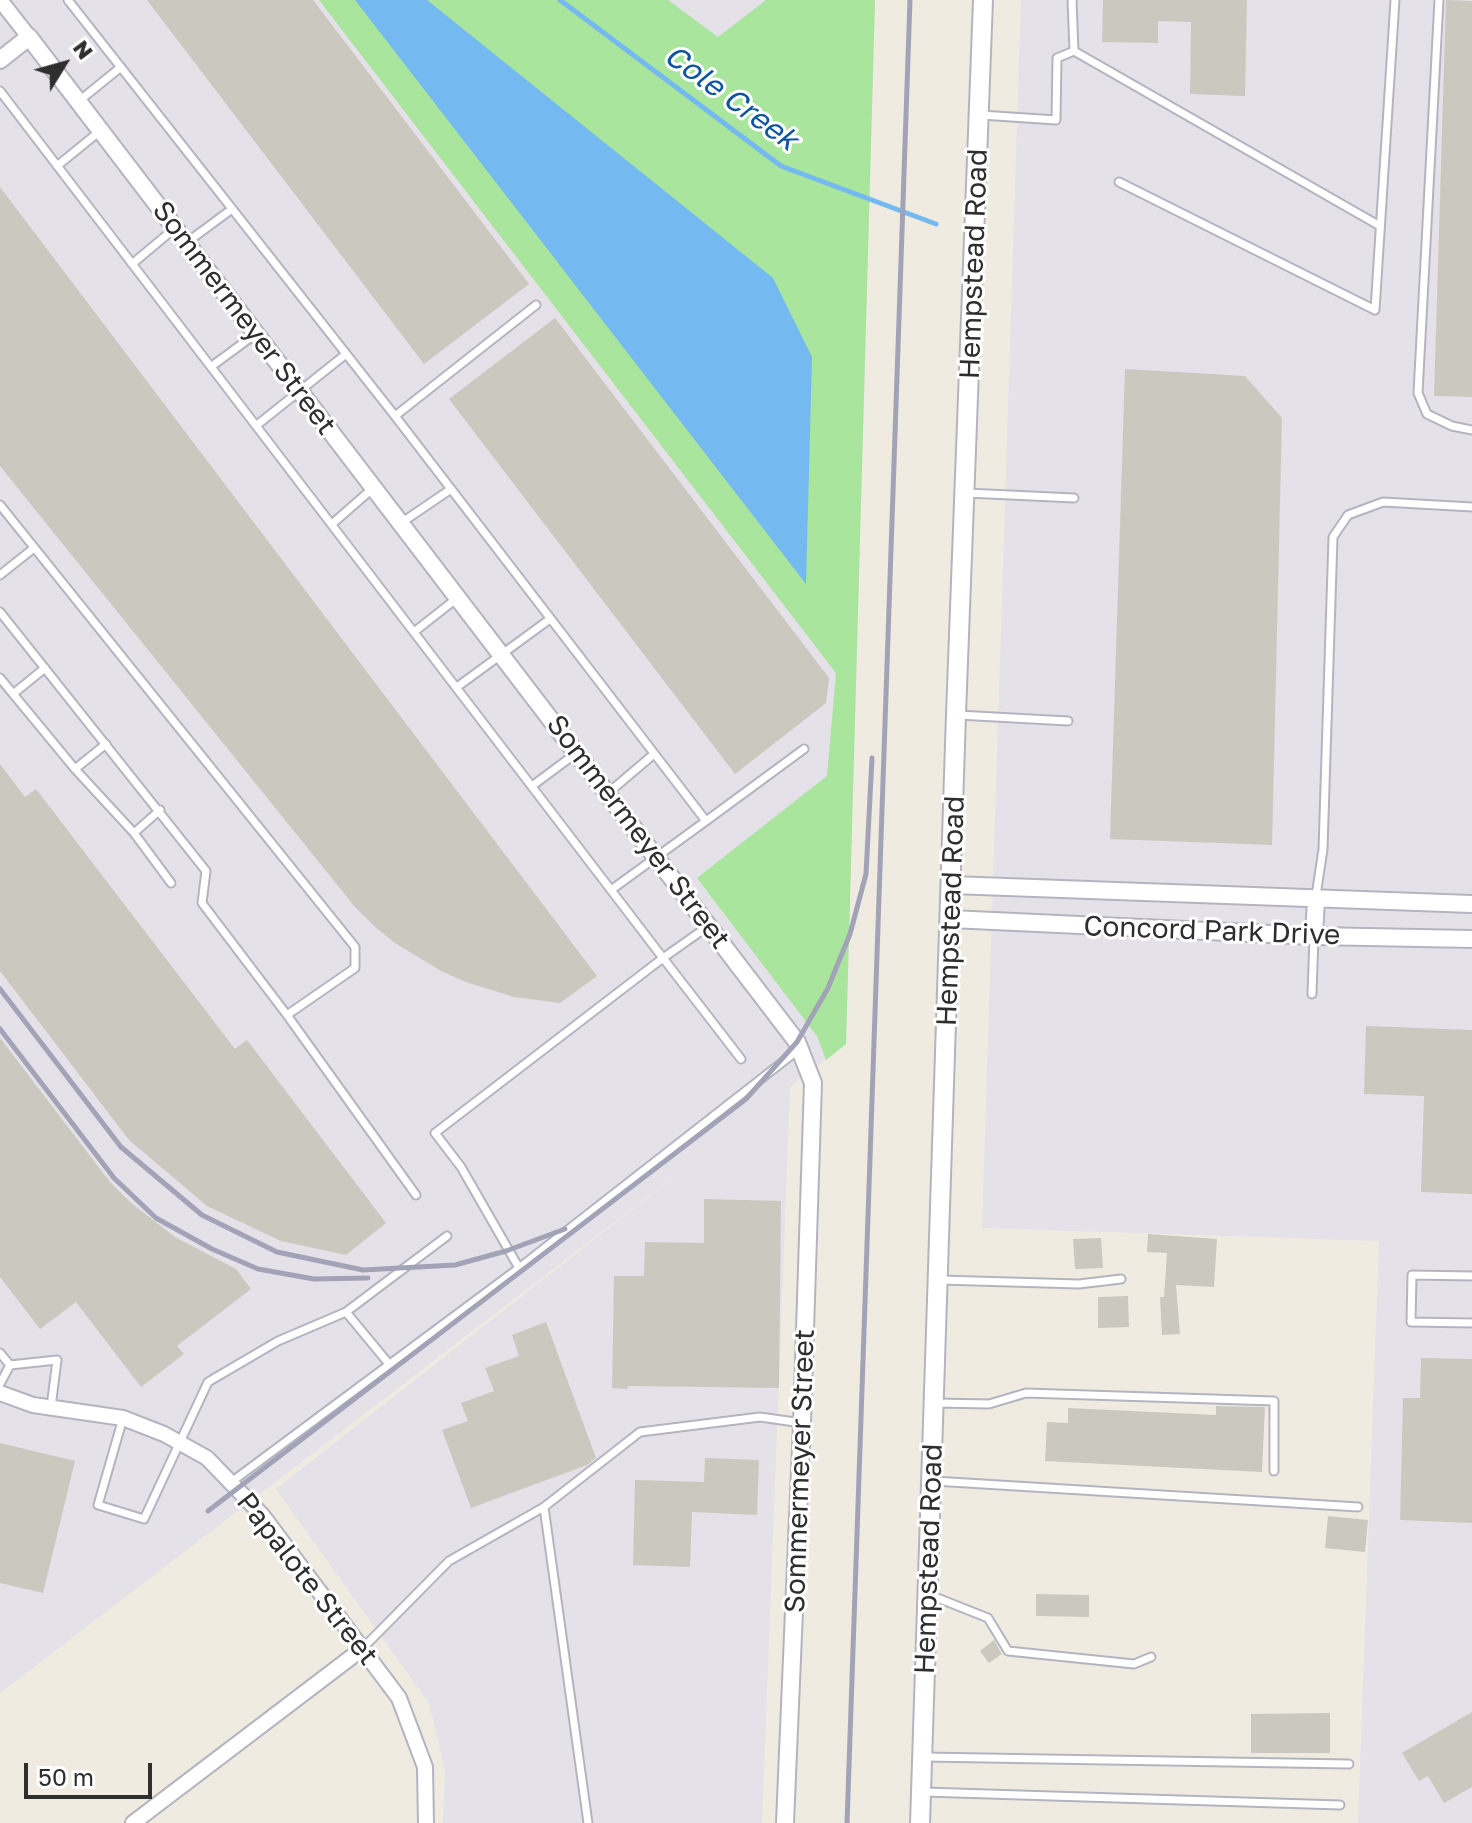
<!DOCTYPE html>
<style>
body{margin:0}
#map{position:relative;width:1472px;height:1823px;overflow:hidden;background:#efebe1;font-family:"Golos Text",sans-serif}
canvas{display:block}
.north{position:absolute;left:24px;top:24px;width:80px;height:80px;-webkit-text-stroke:6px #fff;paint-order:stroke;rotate:53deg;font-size:22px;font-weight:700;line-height:32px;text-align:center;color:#2e2e2e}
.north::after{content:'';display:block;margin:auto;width:28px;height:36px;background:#2e2e2e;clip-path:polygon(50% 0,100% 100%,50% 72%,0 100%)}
.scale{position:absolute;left:24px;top:1763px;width:128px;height:36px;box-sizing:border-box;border:4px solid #2e2e2e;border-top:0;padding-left:10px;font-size:24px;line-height:28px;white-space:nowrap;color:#2e2e2e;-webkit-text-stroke:6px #fff;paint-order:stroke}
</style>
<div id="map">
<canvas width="1472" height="1823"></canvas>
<div class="north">N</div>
<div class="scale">50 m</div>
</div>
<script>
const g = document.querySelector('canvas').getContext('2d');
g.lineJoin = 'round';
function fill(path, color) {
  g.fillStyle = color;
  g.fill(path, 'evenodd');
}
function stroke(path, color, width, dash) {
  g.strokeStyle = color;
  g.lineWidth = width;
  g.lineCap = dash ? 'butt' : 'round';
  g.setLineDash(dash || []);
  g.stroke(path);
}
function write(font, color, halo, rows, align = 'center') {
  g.font = font + ' "Golos Text",sans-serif';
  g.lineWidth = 6;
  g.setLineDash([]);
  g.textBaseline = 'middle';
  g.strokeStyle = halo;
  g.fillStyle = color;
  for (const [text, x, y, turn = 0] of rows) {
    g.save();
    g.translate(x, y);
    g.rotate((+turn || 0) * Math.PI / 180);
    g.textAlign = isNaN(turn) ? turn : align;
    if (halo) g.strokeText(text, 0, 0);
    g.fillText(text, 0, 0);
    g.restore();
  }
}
fill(new Path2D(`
 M 0,0 L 875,0 L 846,1044 L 790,1087 L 762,1823 L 443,1823 L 445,1770 L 429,1703 L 276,1489 L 693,1162 L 0,1693 Z
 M 1021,0 L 1472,0 L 1472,1823 L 1358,1823 L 1379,1241 L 982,1228 Z`), '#e4e1e8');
fill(new Path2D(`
 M 319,0 L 668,0 L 718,37 L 766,0 L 875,0 L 846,1044 L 826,1060 L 817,1036 L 697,878 L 827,776 L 836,673 Z`), '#a9e59d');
fill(new Path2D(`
 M 355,0 L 427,0 L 773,278 L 812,357 L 806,584 Z`), '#74baf0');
stroke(new Path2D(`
 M 560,0 L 781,166 L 936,224`), '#74baf0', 5);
fill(new Path2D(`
 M 147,0 L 313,0 L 529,284 L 424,364 Z
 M 1103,0 L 1247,0 L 1245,96 L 1190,94 L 1191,22 L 1158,21 L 1158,43 L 1102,42 Z
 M 1446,0 L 1472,1 L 1472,397 L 1434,396 Z
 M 0,187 L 597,976 L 560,1003 L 514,997 L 466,982 L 441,971 L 395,943 L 374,926 L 355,907 L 0,466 Z
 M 555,318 L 829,678 L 826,703 L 735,774 L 449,399 Z
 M 1125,369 L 1245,376 L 1282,418 L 1272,845 L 1110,839 Z
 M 0,764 L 25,797 L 36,789 L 235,1049 L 247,1040 L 386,1223 L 346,1255 L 281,1241 L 207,1206 L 129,1140 L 0,971 Z
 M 1366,1026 L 1472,1030 L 1472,1194 L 1421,1192 L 1424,1096 L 1364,1094 Z
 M 0,1038 L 110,1182 L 130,1202 L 175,1237 L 236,1269 L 251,1289 L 177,1346 L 184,1354 L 141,1387 L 76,1302 L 40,1329 L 0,1277 Z
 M 704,1199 L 781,1201 L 779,1388 L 628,1386 L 627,1389 L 612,1388 L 614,1276 L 644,1276 L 645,1242 L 704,1243 Z
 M 1148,1234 L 1217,1239 L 1214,1287 L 1176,1285 L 1180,1334 L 1162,1335 L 1160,1297 L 1164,1297 L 1167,1253 L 1147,1252 Z
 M 1101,1238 L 1103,1268 L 1075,1269 L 1073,1239 Z
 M 1128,1296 L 1129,1327 L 1098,1328 L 1098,1297 Z
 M 546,1322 L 596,1458 L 587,1465 L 471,1508 L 442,1430 L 468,1421 L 461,1403 L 494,1391 L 485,1368 L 519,1356 L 512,1335 Z
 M 1421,1358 L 1472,1359 L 1472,1523 L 1400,1520 L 1403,1398 L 1420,1398 Z
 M 1216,1406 L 1265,1407 L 1262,1472 L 1045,1461 L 1047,1422 L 1068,1423 L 1068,1408 L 1216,1415 Z
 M 0,1443 L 75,1461 L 43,1593 L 0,1583 Z
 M 705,1458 L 759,1460 L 757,1515 L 692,1512 L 690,1567 L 633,1565 L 635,1480 L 704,1482 Z
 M 1328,1516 L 1368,1520 L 1365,1552 L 1325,1548 Z
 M 1036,1594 L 1089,1595 L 1089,1617 L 1036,1616 Z
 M 994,1640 L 1002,1654 L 989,1663 L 980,1651 Z
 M 1472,1712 L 1472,1787 L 1444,1803 L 1428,1776 L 1419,1781 L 1402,1753 Z
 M 1330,1713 L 1330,1753 L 1251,1753 L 1251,1714 Z`), '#cbc9bf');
const service = new Path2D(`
 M 68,0 L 395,416 L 706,821 L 804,749
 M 1072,0 L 1074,51
 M 1439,0 L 1418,393 L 1427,414 L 1452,426 L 1472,430
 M 0,91 L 663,958 L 707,927
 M 79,101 L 121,67
 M 981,115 L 1056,120 L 1057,58 L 1074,51 L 1380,226
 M 57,166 L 100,131
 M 1119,182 L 1375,310 L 1395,0
 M 186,243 L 232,209
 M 132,264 L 175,228
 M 212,366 L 254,335
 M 395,416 L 536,305
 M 257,425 L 346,354
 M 967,493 L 1074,498
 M 0,505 L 355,947 L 355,968 L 287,1015 L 416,1195
 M 401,523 L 451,489
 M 332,524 L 372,489
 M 0,575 L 34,548
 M 0,612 L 206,871 L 202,903 L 287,1015
 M 414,632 L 456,599
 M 0,678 L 75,769 L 134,833
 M 457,687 L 550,619
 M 13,694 L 45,668
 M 958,715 L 1068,721
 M 75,769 L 106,744
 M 532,786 L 575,754
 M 608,793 L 654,754
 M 160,810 L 134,833 L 171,883
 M 611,890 L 706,821
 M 1316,896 L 1323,849 L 1333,537 L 1348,515 L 1383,502 L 1472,507
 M 1312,994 L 1314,937
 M 519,1268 L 461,1167 L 435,1133 L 663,958 L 741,1059
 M 1472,1276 L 1412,1275 L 1411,1322 L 1472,1323
 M 940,1280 L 1079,1284 L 1121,1279
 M 0,1353 L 10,1365 L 0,1384
 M 389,1364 L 346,1312 L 447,1236
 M 10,1365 L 57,1360 L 51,1407
 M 936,1403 L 989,1404 L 1026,1393 L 1274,1401 L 1274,1471
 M 123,1418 L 98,1505 L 144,1519 L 208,1382 L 278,1341 L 346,1312
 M 934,1481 L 1358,1507
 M 230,1483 L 519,1268 L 798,1050
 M 544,1507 L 588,1823
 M 930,1595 L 988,1618 L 1008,1651 L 1134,1664 L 1151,1657
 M 362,1649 L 449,1561 L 544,1507 L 640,1432 L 760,1417 L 802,1423
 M 925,1757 L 1349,1764
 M 924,1792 L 1340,1805`);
const minor = new Path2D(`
 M 0,0 L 29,37
 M 0,1393 L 33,1405 L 123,1418 L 164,1434 L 207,1458 L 262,1515 L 399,1698 L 425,1767 L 426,1823
 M 133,1823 L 362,1649`);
const tertiary = new Path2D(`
 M 0,60 L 29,37 L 797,1042 L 813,1083 L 802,1423 L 785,1823
 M 952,885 L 1472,904
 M 951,919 L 1314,936 L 1472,939
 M 1314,936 L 1316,899`);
const secondary = new Path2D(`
 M 920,1823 L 956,714 L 983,0`);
stroke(service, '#b4b4c1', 11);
stroke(minor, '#b4b4c1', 18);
stroke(tertiary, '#b4b4c1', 20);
stroke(secondary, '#b4b4c1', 22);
stroke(service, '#fff', 7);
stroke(minor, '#fff', 14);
stroke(tertiary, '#fff', 16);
stroke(secondary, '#fff', 18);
stroke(new Path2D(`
 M 0,989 L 121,1147 L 202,1215 L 277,1252 L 363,1270 L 455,1265 L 506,1251 L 565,1229
 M 0,1029 L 114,1178 L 156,1218 L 212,1249 L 258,1269 L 314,1279 L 368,1278
 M 208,1511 L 746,1099 L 797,1042 L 828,988 L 850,934 L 866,874 L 872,758
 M 847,1823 L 910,0`), '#a3a3b8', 5);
write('28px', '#2e2e2e', '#fff', [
 ["Hempstead Road",974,264,-88],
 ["Sommermeyer Street",244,318,53],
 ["Sommermeyer Street",638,832,53],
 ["Hempstead Road",951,911,-88],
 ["Concord Park Drive",1212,931,2],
 ["Sommermeyer Street",800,1471,-88],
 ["Hempstead Road",929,1559,-88],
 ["Papalote Street",307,1579,52]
]);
write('italic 30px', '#0d55a3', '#fff', [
 ["Cole Creek",731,98,36]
]);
</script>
